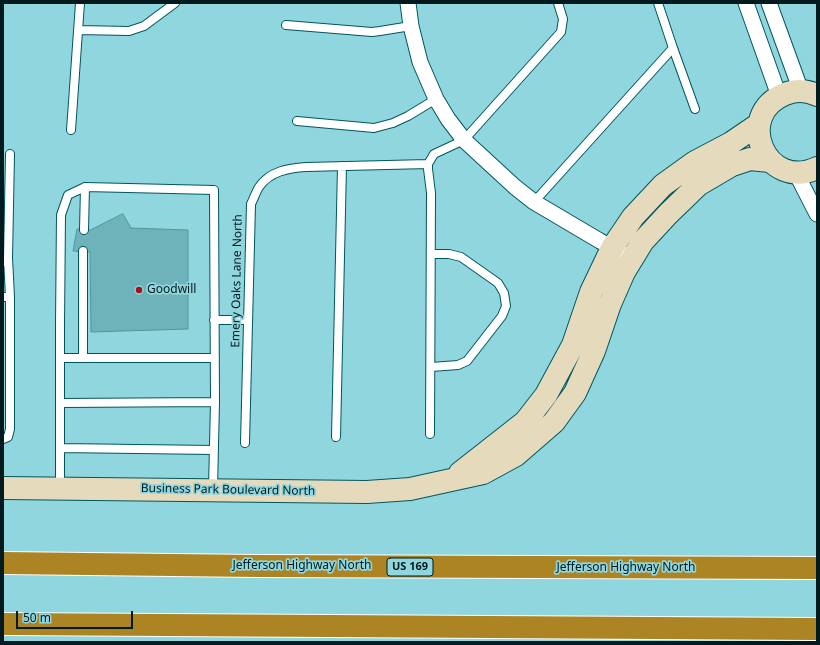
<!DOCTYPE html>
<style>
body{margin:0}
#map{position:relative;width:820px;height:645px;overflow:hidden;background:#90d6de;font-family:"Noto Sans",sans-serif}
canvas{display:block}
.frame{position:absolute;inset:0;border:4px solid #001a1d;pointer-events:none}
.scale{position:absolute;left:16px;top:611px;width:117px;height:18px;box-sizing:border-box;border:2px solid #001a1d;border-top:0;padding-left:5px;font-size:12px;line-height:14px;white-space:nowrap;color:#001a1d;-webkit-text-stroke:3px #90d6de;paint-order:stroke}
</style>
<div id="map">
<canvas width="820" height="645"></canvas>
<div class="frame"></div>
<div class="scale">50 m</div>
</div>
<script>
const g = document.querySelector('canvas').getContext('2d');
g.lineJoin = 'round';
function fill(path, color) {
  g.fillStyle = color;
  g.fill(path, 'evenodd');
}
function stroke(path, color, width, dash) {
  g.strokeStyle = color;
  g.lineWidth = width;
  g.lineCap = dash ? 'butt' : 'round';
  g.setLineDash(dash || []);
  g.stroke(path);
}
function write(font, color, halo, rows, align = 'center') {
  g.font = font + ' "Noto Sans",sans-serif';
  g.lineWidth = 3.5;
  g.setLineDash([]);
  g.textBaseline = 'middle';
  g.strokeStyle = halo;
  g.fillStyle = color;
  for (const [text, x, y, turn = 0] of rows) {
    g.save();
    g.translate(x, y);
    g.rotate((+turn || 0) * Math.PI / 180);
    g.textAlign = isNaN(turn) ? turn : align;
    if (halo) g.strokeText(text, 0, 0);
    g.fillText(text, 0, 0);
    g.restore();
  }
}
const building = new Path2D(`
 M 123,214 L 131,228 L 188,230 L 188,329 L 91,332 L 90,252 L 73,251 L 77,229 L 90,230 Z`);
fill(building, '#6eb3ba');
stroke(building, '#51969e', 1);
const lane = new Path2D(`
 M 286,25 L 372,32 L 380,31 L 411,26
 M 78,30 L 129,31 L 144,26 L 175,3
 M 673,48 L 695,109
 M 297,121 L 374,128 L 393,123 L 408,116 L 436,99
 M 71,130 L 80,3
 M 534,202 L 673,48 L 658,3
 M 84,230 L 85,187
 M 8,258 L 10,297
 M 3,262 L 8,258 L 10,154
 M 3,297 L 10,297 L 10,429 L 8,437 L 3,439
 M 214,320 L 248,320
 M 60,358 L 215,358
 M 83,358 L 83,251
 M 431,367 L 458,365 L 467,361 L 502,316 L 506,306 L 504,293 L 498,283 L 461,257 L 449,254 L 431,254
 M 60,403 L 215,402
 M 430,434 L 431,193 L 428,169 L 428,164 L 434,154 L 464,140 L 561,32 L 563,19 L 558,3
 M 336,437 L 342,166
 M 245,443 L 251,204 C 254,198 256,192 259,187 C 270,171 289,168 306,167 L 428,164
 M 60,448 L 214,450
 M 60,488 L 60,324 L 61,215 L 68,195 L 85,187 L 214,190 L 215,402 L 213,489`);
const street = new Path2D(`
 M 408,3 L 411,26 L 420,62 L 436,99 L 448,119 L 464,140 L 515,187 L 534,202 L 600,241 L 633,259
 M 746,3 L 779,96
 M 769,3 L 801,91
 M 796,173 L 817,214`);
const secondary = new Path2D(`
 M 817,95 C 807,90 795,90 785,94 C 733,115 766,192 817,168
 M 460,473 L 525,422 L 546,395 L 573,345 L 591,292 L 612,248 L 633,217 L 663,185 L 695,162 L 731,143 L 759,124
 M 3,488 L 367,492 L 410,489 L 483,473 L 516,455 L 554,422 L 575,393 L 594,351 L 610,304 L 624,272 L 643,241 L 668,214 L 698,185 L 732,165 L 750,159 L 770,161`);
const highway = new Path2D(`
 M 3,563 L 257,566 L 817,568
 M 3,624 L 817,629`);
stroke(lane, '#00565d', 10);
stroke(street, '#00565d', 17);
stroke(secondary, '#00565d', 24);
stroke(highway, '#fff', 24);
stroke(lane, '#fff', 8);
stroke(street, '#fff', 15);
stroke(secondary, '#e6dabd', 22);
stroke(highway, '#ac8423', 22);
for (const [x, y, r, color] of [
 [139,290,4,"#a60f1e"]
]) {
  const dot = new Path2D();
  dot.arc(x, y, r, 0, 2 * Math.PI);
  g.fillStyle = color;
  g.fill(dot);
  stroke(dot, '#90d6de', 1.5);
}
for (const [x, y, w] of [
 [410,567,46]
]) {
  const box = new Path2D();
  box.roundRect(x - w / 2, y - 9, w, 18, 3);
  g.fillStyle = '#90d6de';
  g.fill(box);
  stroke(box, '#001a1d', 1);
}
write('bold 11px', '#001a1d', null, [
 ["US 169",410,567]
]);
write('12px', '#001a1d', '#90d6de', [
 ["Emery Oaks Lane North",237,281,-89],
 ["Business Park Boulevard North",228,490,1],
 ["Jefferson Highway North",302,566],
 ["Jefferson Highway North",626,568]
]);
write('12px', '#001a1d', '#90d6de', [
 ["Goodwill",147,290]
], 'left');
</script>
